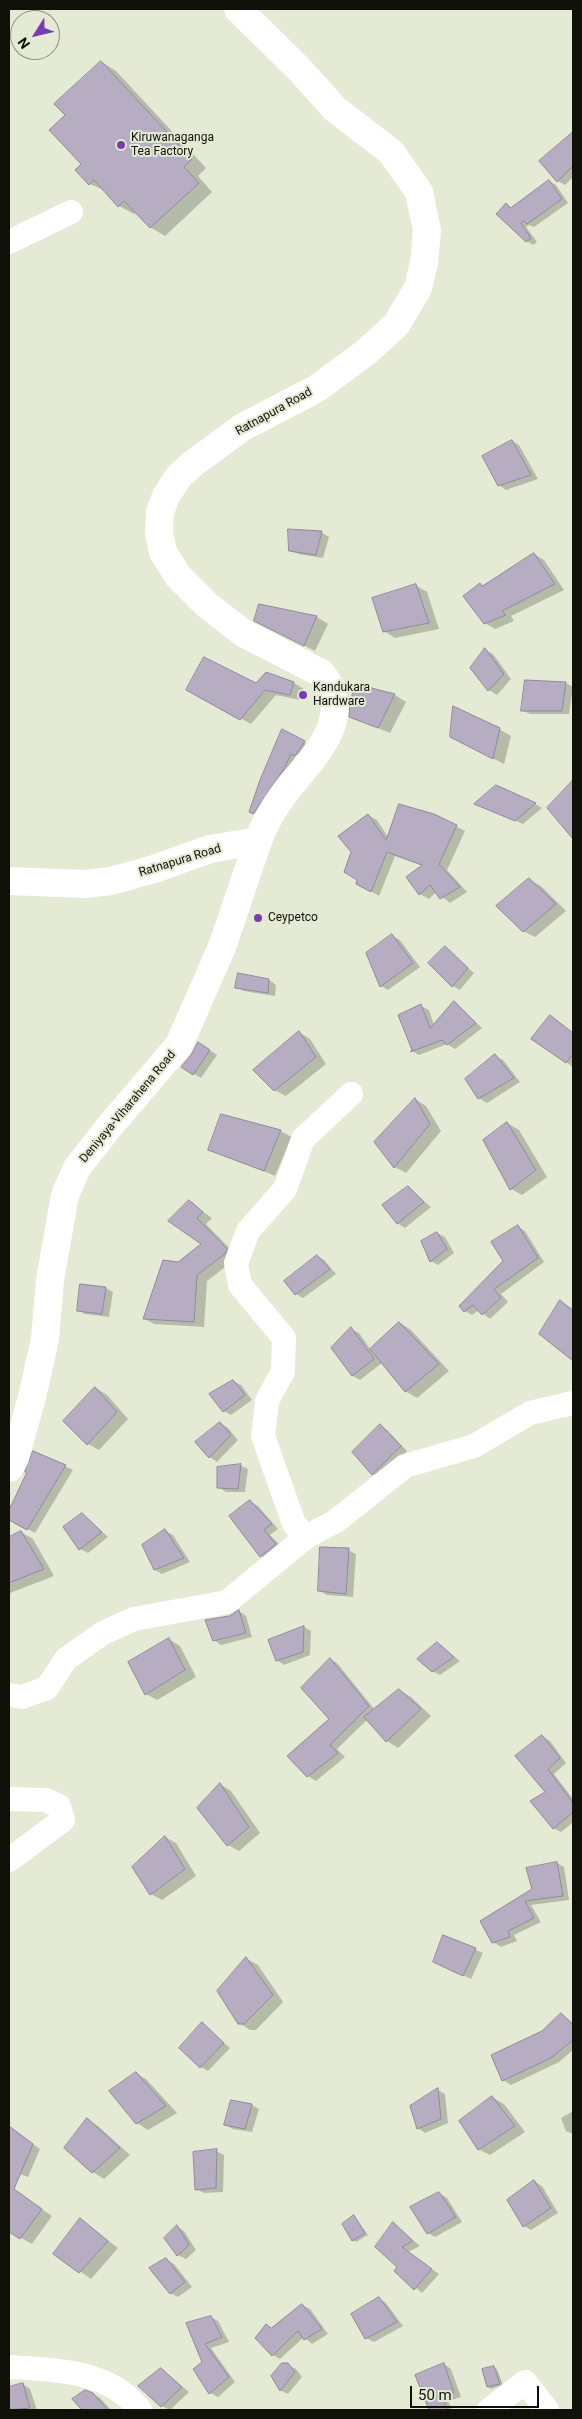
<!DOCTYPE html>
<style>
body{margin:0}
#map{position:relative;width:582px;height:2419px;overflow:hidden;background:#e4ead4;font-family:Roboto,sans-serif}
canvas{display:block}
.frame{position:absolute;inset:0;border:10px solid #0f1109;pointer-events:none}
.north{position:absolute;left:10px;top:10px;width:50px;height:50px;box-sizing:border-box;background:#e4ead4;border:1px solid #8f9383;border-radius:50%;rotate:234deg;font-size:14px;font-weight:700;line-height:20px;text-align:center;color:#0f1109}
.north::after{content:'';display:block;margin:auto;width:18px;height:22px;background:#793cb2;clip-path:polygon(50% 0,100% 100%,50% 72%,0 100%)}
.scale{position:absolute;left:410px;top:2386px;width:129px;height:22px;box-sizing:border-box;border:2px solid #0f1109;border-top:0;padding-left:6px;font-size:15px;line-height:18px;white-space:nowrap;color:#0f1109;-webkit-text-stroke:4px #e4ead4;paint-order:stroke}
</style>
<div id="map">
<canvas width="582" height="2419"></canvas>
<div class="frame"></div>
<div class="north">N</div>
<div class="scale">50 m</div>
</div>
<script>
const g = document.querySelector('canvas').getContext('2d');
g.lineJoin = 'round';
function fill(path, color) {
  g.fillStyle = color;
  g.fill(path, 'evenodd');
}
function stroke(path, color, width, dash) {
  g.strokeStyle = color;
  g.lineWidth = width;
  g.lineCap = dash ? 'butt' : 'round';
  g.setLineDash(dash || []);
  g.stroke(path);
}
function write(font, color, halo, rows, align = 'center') {
  g.font = font + ' Roboto,sans-serif';
  g.lineWidth = 4;
  g.setLineDash([]);
  g.textBaseline = 'middle';
  g.strokeStyle = halo;
  g.fillStyle = color;
  for (const [text, x, y, turn = 0] of rows) {
    g.save();
    g.translate(x, y);
    g.rotate((+turn || 0) * Math.PI / 180);
    g.textAlign = isNaN(turn) ? turn : align;
    if (halo) g.strokeText(text, 0, 0);
    g.fillText(text, 0, 0);
    g.restore();
  }
}
fill(new Path2D(`
 M 102,62 L 116,71 L 206,168 L 198,176 L 212,192 L 165,236 L 150,227 L 136,212 L 134,214 L 119,206 L 106,191 L 90,184 L 66,116 Z
 M 568,138 L 573,141 L 573,177 L 565,185 L 558,181 Z
 M 549,181 L 556,185 L 568,203 L 534,227 L 529,225 L 526,227 L 537,242 L 533,245 L 527,241 L 507,204 L 512,208 Z
 M 512,441 L 519,445 L 538,479 L 506,490 L 499,485 Z
 M 321,532 L 329,537 L 323,558 L 298,554 L 290,550 Z
 M 534,554 L 544,560 L 564,590 L 511,616 L 514,621 L 495,629 L 485,623 L 480,584 L 484,586 Z
 M 415,585 L 427,592 L 439,629 L 395,638 L 384,631 Z
 M 260,605 L 317,617 L 328,624 L 315,651 L 267,627 Z
 M 485,650 L 493,654 L 511,679 L 497,695 L 489,690 L 472,668 Z
 M 526,681 L 566,683 L 573,687 L 569,714 L 530,714 L 522,710 Z
 M 294,683 L 304,689 L 300,700 L 276,695 L 251,724 L 187,689 Z
 M 357,685 L 395,695 L 406,702 L 390,733 L 350,717 Z
 M 499,729 L 511,736 L 504,764 L 463,743 Z
 M 283,731 L 309,745 L 300,758 L 296,755 L 289,772 L 258,816 L 251,812 Z
 M 573,782 L 573,835 L 549,808 Z
 M 496,787 L 535,804 L 542,808 L 523,824 L 483,807 Z
 M 368,815 L 377,820 L 388,837 L 434,815 L 465,831 L 447,870 L 467,892 L 450,903 L 436,892 L 429,899 L 420,894 L 407,877 L 423,866 L 395,856 L 379,896 L 357,883 Z
 M 529,880 L 541,886 L 566,911 L 535,937 L 523,931 Z
 M 392,936 L 400,940 L 420,967 L 388,990 L 381,986 Z
 M 445,948 L 474,973 L 460,990 L 453,986 Z
 M 239,975 L 269,980 L 276,985 L 275,996 L 244,991 L 236,987 Z
 M 454,1002 L 482,1028 L 455,1049 L 447,1044 L 419,1055 L 412,1051 L 421,1006 L 429,1010 L 434,1025 Z
 M 551,1017 L 573,1033 L 573,1067 L 532,1038 Z
 M 299,1032 L 310,1039 L 326,1064 L 286,1096 L 274,1090 Z
 M 205,1047 L 217,1055 L 201,1078 L 183,1067 Z
 M 495,1056 L 503,1060 L 520,1082 L 487,1103 L 479,1098 L 467,1080 Z
 M 415,1099 L 426,1106 L 441,1131 L 406,1173 L 395,1167 Z
 M 507,1123 L 519,1130 L 547,1177 L 522,1195 L 511,1189 Z
 M 280,1131 L 292,1137 L 275,1176 L 210,1149 Z
 M 408,1187 L 431,1207 L 405,1228 L 397,1223 Z
 M 189,1202 L 212,1218 L 206,1224 L 236,1255 L 234,1260 L 207,1281 L 204,1327 L 154,1324 L 145,1319 L 178,1264 L 203,1244 Z
 M 518,1227 L 525,1231 L 544,1262 L 501,1294 L 508,1302 L 490,1319 L 479,1310 L 472,1315 L 465,1311 L 505,1261 Z
 M 437,1233 L 445,1237 L 454,1253 L 438,1265 L 431,1261 Z
 M 317,1256 L 324,1260 L 336,1274 L 303,1298 L 296,1294 Z
 M 81,1286 L 106,1288 L 113,1292 L 109,1317 L 85,1314 L 78,1310 Z
 M 560,1301 L 573,1309 L 573,1359 L 570,1357 Z
 M 400,1323 L 411,1330 L 449,1371 L 417,1398 L 405,1391 L 382,1363 L 360,1380 L 353,1376 L 333,1348 L 351,1329 L 359,1333 L 371,1350 Z
 M 233,1381 L 241,1385 L 252,1400 L 231,1415 L 224,1411 Z
 M 96,1388 L 107,1395 L 128,1419 L 99,1450 L 88,1444 Z
 M 220,1423 L 228,1428 L 238,1440 L 217,1462 L 210,1457 Z
 M 380,1425 L 387,1430 L 407,1451 L 380,1478 L 373,1474 Z
 M 34,1452 L 73,1470 L 35,1533 L 9,1519 L 9,1512 L 28,1472 Z
 M 240,1465 L 248,1469 L 245,1492 L 226,1492 L 218,1487 Z
 M 250,1502 L 258,1506 L 278,1529 L 270,1535 L 283,1548 L 268,1560 L 261,1556 Z
 M 82,1514 L 108,1537 L 88,1553 L 80,1549 Z
 M 165,1531 L 173,1535 L 190,1562 L 162,1574 L 155,1570 Z
 M 21,1532 L 33,1539 L 54,1576 L 10,1593 L 9,1538 Z
 M 348,1550 L 356,1554 L 353,1597 L 327,1595 L 320,1591 Z
 M 239,1611 L 246,1616 L 252,1637 L 221,1645 L 214,1640 L 230,1617 Z
 M 304,1627 L 311,1631 L 310,1655 L 284,1665 L 277,1660 L 270,1640 Z
 M 169,1639 L 180,1646 L 196,1677 L 157,1700 L 146,1694 Z
 M 438,1643 L 460,1661 L 440,1675 L 432,1671 Z
 M 330,1659 L 337,1663 L 375,1710 L 399,1690 L 411,1697 L 431,1716 L 398,1748 L 387,1741 L 368,1719 L 337,1749 L 345,1757 L 316,1781 L 308,1776 L 289,1756 L 331,1720 Z
 M 542,1736 L 550,1741 L 566,1763 L 554,1774 L 573,1799 L 573,1822 L 561,1832 L 553,1828 L 547,1792 Z
 M 220,1784 L 231,1791 L 260,1833 L 239,1851 L 228,1845 Z
 M 165,1837 L 176,1843 L 196,1876 L 162,1900 L 151,1894 Z
 M 557,1863 L 564,1867 L 569,1900 L 531,1905 L 541,1922 L 514,1935 L 517,1941 L 501,1947 L 493,1942 L 533,1889 Z
 M 444,1937 L 483,1953 L 471,1979 L 442,1965 Z
 M 247,1959 L 258,1965 L 283,2002 L 256,2030 L 250,2030 L 239,2023 Z
 M 562,2014 L 573,2023 L 573,2050 L 559,2062 L 511,2085 L 503,2080 L 493,2055 L 542,2032 Z
 M 202,2024 L 230,2048 L 208,2071 L 201,2067 Z
 M 136,2073 L 147,2080 L 177,2113 L 148,2130 L 137,2123 Z
 M 438,2090 L 445,2094 L 448,2123 L 425,2133 L 418,2128 Z
 M 492,2097 L 504,2104 L 525,2132 L 490,2155 L 478,2149 Z
 M 252,2105 L 259,2109 L 252,2132 L 233,2129 L 225,2125 Z
 M 573,2111 L 573,2134 L 566,2131 L 561,2118 Z
 M 87,2119 L 98,2126 L 130,2155 L 104,2179 L 93,2172 Z
 M 11,2129 L 40,2149 L 28,2177 L 9,2170 L 9,2133 Z
 M 216,2151 L 224,2155 L 223,2192 L 204,2193 L 196,2189 Z
 M 534,2181 L 542,2186 L 558,2213 L 531,2230 L 524,2226 Z
 M 9,2187 L 52,2216 L 32,2244 L 9,2231 Z
 M 439,2193 L 447,2198 L 462,2222 L 435,2237 L 428,2233 Z
 M 354,2216 L 368,2235 L 356,2242 L 353,2240 Z
 M 80,2219 L 118,2248 L 91,2279 L 55,2254 Z
 M 394,2224 L 420,2246 L 408,2252 L 439,2274 L 422,2293 L 396,2271 L 399,2267 Z
 M 177,2227 L 184,2231 L 196,2250 L 186,2259 L 178,2255 Z
 M 166,2259 L 174,2264 L 192,2287 L 178,2297 L 170,2293 Z
 M 379,2298 L 386,2303 L 403,2326 L 374,2342 L 366,2338 Z
 M 302,2305 L 310,2309 L 328,2334 L 312,2344 L 304,2337 L 280,2359 L 273,2355 L 272,2329 Z
 M 211,2317 L 218,2321 L 229,2342 L 211,2348 L 235,2382 L 218,2397 L 210,2393 L 194,2369 L 204,2362 L 188,2324 Z
 M 444,2364 L 451,2369 L 461,2397 L 448,2401 L 452,2410 L 430,2410 L 417,2376 Z
 M 288,2365 L 296,2369 L 302,2377 L 288,2394 L 280,2390 Z
 M 493,2367 L 497,2369 L 503,2385 L 491,2389 L 488,2387 Z
 M 161,2369 L 189,2392 L 170,2410 L 162,2406 L 140,2386 Z
 M 23,2384 L 30,2389 L 37,2410 L 9,2410 L 9,2388 Z
 M 92,2394 L 100,2398 L 111,2410 L 83,2410 L 74,2399 Z`), '#0003');
const building = new Path2D(`
 M 101,61 L 192,159 L 184,167 L 199,183 L 150,228 L 124,201 L 118,207 L 94,180 L 89,185 L 75,170 L 81,164 L 49,130 L 65,115 L 54,104 Z
 M 573,132 L 573,166 L 557,182 L 539,161 Z
 M 549,180 L 562,199 L 527,224 L 524,221 L 521,223 L 531,238 L 526,242 L 496,214 L 506,203 L 510,208 Z
 M 512,440 L 531,475 L 498,486 L 482,456 Z
 M 288,529 L 322,531 L 316,555 L 289,551 Z
 M 534,553 L 555,584 L 502,611 L 506,615 L 484,624 L 463,596 L 480,583 L 482,586 Z
 M 416,584 L 429,623 L 383,632 L 372,598 Z
 M 259,604 L 317,616 L 304,646 L 254,621 Z
 M 485,648 L 504,674 L 488,691 L 470,668 Z
 M 204,657 L 256,683 L 266,672 L 294,682 L 290,695 L 265,690 L 240,720 L 186,690 Z
 M 525,680 L 566,682 L 562,711 L 521,711 Z
 M 356,684 L 395,694 L 378,728 L 349,717 L 350,702 Z
 M 453,706 L 500,728 L 493,759 L 450,737 Z
 M 282,729 L 305,741 L 295,756 L 291,754 L 284,769 L 253,814 L 249,812 L 260,780 Z
 M 573,780 L 573,839 L 547,808 Z
 M 496,785 L 536,803 L 515,821 L 474,804 Z
 M 399,804 L 434,814 L 457,825 L 439,864 L 460,887 L 440,899 L 430,885 L 419,895 L 406,877 L 422,865 L 387,852 L 371,892 L 356,884 L 357,880 L 344,872 L 351,852 L 338,836 L 368,814 L 386,840 Z
 M 529,878 L 556,904 L 523,932 L 496,906 Z
 M 392,934 L 413,963 L 380,987 L 366,953 Z
 M 445,946 L 468,968 L 452,987 L 428,963 Z
 M 238,973 L 269,979 L 268,993 L 235,988 Z
 M 454,1001 L 476,1023 L 447,1045 L 442,1040 L 410,1052 L 412,1050 L 398,1015 L 421,1004 L 430,1028 Z
 M 550,1015 L 573,1033 L 573,1054 L 566,1063 L 531,1039 Z
 M 299,1031 L 316,1057 L 274,1091 L 253,1070 Z
 M 198,1042 L 210,1050 L 193,1075 L 181,1067 L 191,1055 Z
 M 495,1054 L 514,1078 L 478,1099 L 465,1079 Z
 M 415,1098 L 430,1124 L 394,1168 L 374,1142 Z
 M 221,1114 L 281,1130 L 264,1171 L 208,1150 Z
 M 507,1122 L 536,1170 L 510,1190 L 483,1140 Z
 M 408,1186 L 424,1202 L 397,1224 L 382,1205 Z
 M 189,1200 L 203,1212 L 197,1218 L 227,1249 L 225,1254 L 197,1275 L 194,1322 L 143,1319 L 163,1260 L 178,1262 L 201,1244 L 168,1221 Z
 M 518,1225 L 538,1258 L 494,1289 L 501,1298 L 482,1315 L 473,1305 L 464,1312 L 459,1306 L 503,1261 L 491,1242 Z
 M 437,1232 L 447,1249 L 430,1262 L 421,1241 Z
 M 317,1255 L 330,1269 L 295,1295 L 284,1281 Z
 M 80,1284 L 106,1287 L 102,1314 L 77,1311 Z
 M 560,1300 L 573,1311 L 573,1361 L 539,1334 Z
 M 399,1322 L 439,1364 L 405,1392 L 370,1349 Z
 M 351,1327 L 374,1359 L 352,1376 L 331,1348 Z
 M 233,1380 L 245,1395 L 223,1412 L 209,1394 Z
 M 95,1387 L 117,1412 L 87,1445 L 63,1421 Z
 M 220,1422 L 231,1435 L 209,1458 L 195,1442 Z
 M 380,1424 L 401,1446 L 372,1475 L 352,1452 Z
 M 33,1451 L 66,1465 L 27,1530 L 9,1520 L 9,1510 L 27,1472 L 25,1472 Z
 M 241,1464 L 238,1489 L 217,1488 L 217,1467 Z
 M 250,1500 L 272,1524 L 264,1530 L 276,1544 L 260,1557 L 229,1516 Z
 M 82,1513 L 102,1532 L 79,1550 L 63,1527 Z
 M 165,1529 L 184,1558 L 154,1570 L 142,1545 Z
 M 21,1531 L 44,1569 L 9,1583 L 9,1537 Z
 M 320,1547 L 349,1548 L 346,1594 L 318,1591 Z
 M 239,1610 L 246,1633 L 213,1641 L 205,1620 L 229,1616 Z
 M 304,1626 L 303,1652 L 276,1661 L 268,1640 Z
 M 169,1638 L 185,1670 L 145,1695 L 128,1662 Z
 M 437,1642 L 454,1657 L 432,1672 L 417,1659 Z
 M 330,1658 L 369,1706 L 330,1745 L 338,1753 L 307,1777 L 287,1756 L 329,1719 L 301,1688 Z
 M 399,1689 L 421,1709 L 386,1742 L 364,1717 Z
 M 542,1735 L 560,1758 L 548,1769 L 573,1803 L 573,1812 L 553,1829 L 530,1801 L 545,1792 L 515,1756 Z
 M 220,1783 L 249,1827 L 227,1846 L 197,1808 Z
 M 165,1836 L 185,1869 L 150,1895 L 132,1867 Z
 M 557,1862 L 563,1896 L 525,1901 L 534,1918 L 508,1931 L 510,1937 L 492,1943 L 480,1921 L 532,1889 L 526,1868 Z
 M 443,1935 L 476,1948 L 463,1976 L 433,1962 Z
 M 246,1957 L 273,1995 L 244,2024 L 238,2024 L 217,1991 Z
 M 561,2013 L 573,2025 L 573,2040 L 551,2058 L 502,2081 L 491,2055 L 542,2031 Z
 M 202,2022 L 224,2043 L 200,2068 L 179,2048 Z
 M 136,2072 L 166,2106 L 136,2124 L 109,2091 Z
 M 438,2088 L 441,2119 L 417,2129 L 410,2106 Z
 M 492,2096 L 515,2126 L 478,2150 L 459,2121 Z
 M 231,2100 L 252,2104 L 245,2129 L 224,2125 Z
 M 87,2118 L 120,2148 L 92,2173 L 64,2148 Z
 M 9,2126 L 33,2144 L 14,2189 L 42,2209 L 20,2239 L 9,2232 Z
 M 217,2149 L 216,2188 L 195,2190 L 193,2152 Z
 M 534,2180 L 551,2208 L 523,2227 L 507,2200 Z
 M 439,2192 L 456,2217 L 427,2234 L 410,2207 Z
 M 354,2215 L 365,2233 L 352,2241 L 342,2224 Z
 M 80,2218 L 108,2241 L 79,2273 L 53,2254 Z
 M 393,2222 L 413,2241 L 402,2247 L 432,2269 L 414,2290 L 394,2271 L 397,2267 L 375,2247 Z
 M 177,2225 L 189,2245 L 177,2256 L 164,2238 Z
 M 166,2258 L 185,2282 L 170,2294 L 149,2268 Z
 M 379,2297 L 397,2322 L 365,2339 L 351,2314 Z
 M 302,2304 L 322,2329 L 304,2340 L 298,2331 L 272,2356 L 255,2338 L 266,2324 L 271,2328 Z
 M 211,2316 L 222,2337 L 205,2344 L 229,2377 L 209,2394 L 193,2369 L 202,2362 L 186,2323 Z
 M 282,2363 L 288,2363 L 295,2372 L 280,2391 L 271,2376 Z
 M 444,2363 L 454,2393 L 442,2397 L 448,2410 L 429,2410 L 415,2375 Z
 M 494,2366 L 500,2384 L 487,2387 L 482,2369 Z
 M 161,2368 L 182,2387 L 161,2407 L 138,2386 Z
 M 23,2383 L 30,2408 L 9,2410 L 9,2387 Z
 M 85,2390 L 93,2393 L 108,2410 L 82,2410 L 72,2399 Z`);
fill(building, '#b6adc2');
stroke(building, '#90889c', 1);
stroke(new Path2D(`
 M 9,242 L 71,212
 M 306,1537 L 294,1524 L 263,1436 L 267,1401 L 283,1371 L 284,1338 L 240,1285 L 236,1263 L 248,1231 L 285,1189 L 303,1139 L 351,1094
 M 9,1695 L 22,1697 L 47,1688 L 66,1659 L 103,1633 L 134,1619 L 227,1602 L 306,1537 L 336,1521 L 405,1466 L 474,1446 L 530,1413 L 573,1403
 M 9,1799 L 46,1800 L 59,1806 L 63,1820 L 9,1860
 M 9,2367 C 56,2370 109,2370 140,2410
 M 489,2410 L 525,2382 L 547,2410`), '#fff', 24);
stroke(new Path2D(`
 M 9,1468 L 15,1458 L 32,1397 L 45,1339 L 50,1280 L 65,1195 L 77,1168 L 109,1127 L 179,1045 L 222,947 L 258,841`), '#fff', 28);
stroke(new Path2D(`
 M 9,881 L 86,884 L 111,881 L 154,869 L 210,849 L 258,841 C 265,821 276,804 289,787 C 316,755 356,714 321,673 L 243,633 L 207,605 L 178,576 L 163,552 L 159,533 L 160,512 L 166,496 L 179,476 L 195,462 L 243,427 L 316,389 L 365,353 L 396,325 L 418,288 L 424,263 L 427,230 L 419,192 L 391,152 L 335,109 L 299,69 L 238,9`), '#fff', 28);
for (const [x, y, r, color] of [
 [121,145,5,"#793cb2"],
 [303,695,5,"#793cb2"],
 [258,918,5,"#793cb2"]
]) {
  const dot = new Path2D();
  dot.arc(x, y, r, 0, 2 * Math.PI);
  g.fillStyle = color;
  g.fill(dot);
  stroke(dot, '#e4ead4', 2);
}
write('12px', '#0f1109', '#e4ead4', [
 ["Kiruwanaganga",131,138],
 ["Tea Factory",131,152],
 ["Kandukara",313,688],
 ["Hardware",313,702],
 ["Ceypetco",268,918]
], 'left');
write('12px', '#0f1109', '#e4ead4', [
 ["Ratnapura Road",274,412,-29],
 ["Ratnapura Road",180,861,-17],
 ["Deniyaya-Viharahena Road",128,1107,-50]
]);
</script>
